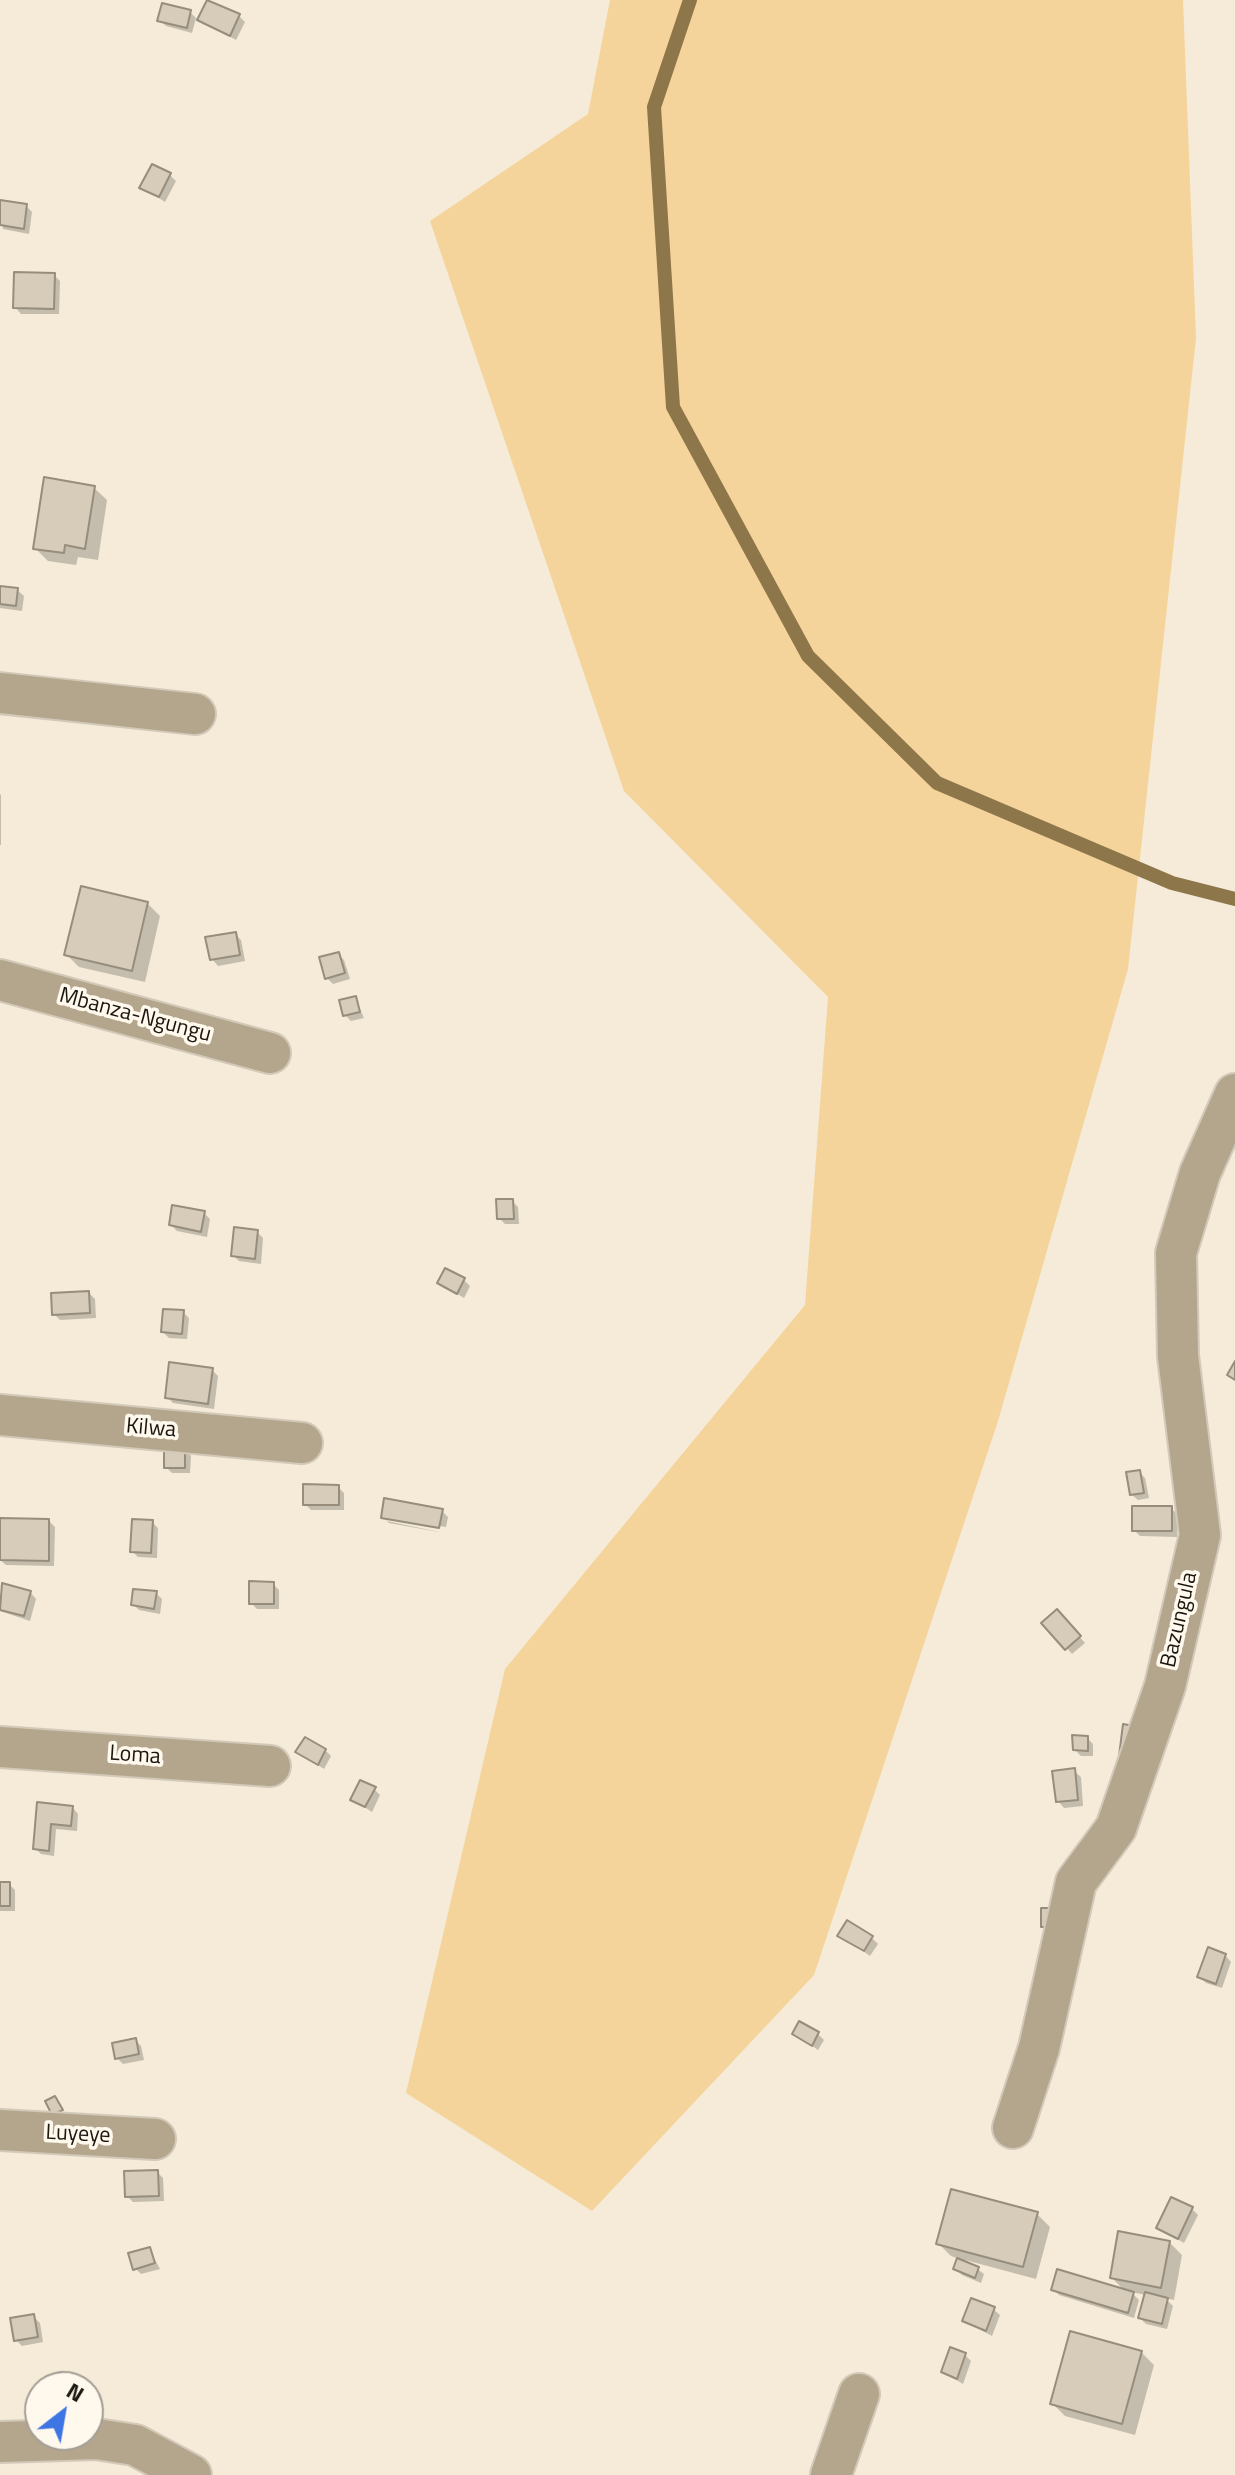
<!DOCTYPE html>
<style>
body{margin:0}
#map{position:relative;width:1235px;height:2475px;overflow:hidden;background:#f5ebd8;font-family:"Titillium Web",sans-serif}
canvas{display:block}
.north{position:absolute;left:24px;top:2371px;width:80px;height:80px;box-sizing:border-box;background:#fff8ed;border:2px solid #a39e95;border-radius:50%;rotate:31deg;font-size:22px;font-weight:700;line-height:32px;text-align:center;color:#1a1610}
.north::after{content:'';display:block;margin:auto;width:28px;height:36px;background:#3d75e4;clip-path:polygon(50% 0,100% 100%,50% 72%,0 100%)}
</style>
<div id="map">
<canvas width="1235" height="2475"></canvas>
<div class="north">N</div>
</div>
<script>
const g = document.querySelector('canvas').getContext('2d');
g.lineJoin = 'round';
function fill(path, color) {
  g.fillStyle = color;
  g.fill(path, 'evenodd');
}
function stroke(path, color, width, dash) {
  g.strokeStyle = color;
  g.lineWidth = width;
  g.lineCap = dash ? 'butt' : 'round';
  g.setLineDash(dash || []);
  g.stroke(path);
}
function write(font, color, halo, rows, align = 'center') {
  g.font = font + ' "Titillium Web",sans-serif';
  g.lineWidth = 7;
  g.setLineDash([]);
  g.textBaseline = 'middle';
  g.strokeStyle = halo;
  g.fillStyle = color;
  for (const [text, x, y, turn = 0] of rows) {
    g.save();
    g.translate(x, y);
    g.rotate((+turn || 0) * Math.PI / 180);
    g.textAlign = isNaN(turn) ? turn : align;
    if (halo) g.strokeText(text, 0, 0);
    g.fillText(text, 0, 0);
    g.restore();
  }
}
fill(new Path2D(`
 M 610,0 L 1183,0 L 1196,338 L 1128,969 L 998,1421 L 814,1975 L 592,2211 L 406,2093 L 505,1669 L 805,1305 L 828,997 L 624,791 L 430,221 L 588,114 Z`), '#f4d49b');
fill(new Path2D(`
 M 190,12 L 196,18 L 192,33 L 166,26 L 160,20 Z
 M 239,16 L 245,22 L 236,40 L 200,20 Z
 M 170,175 L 176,181 L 165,202 L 142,187 Z
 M 0,205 L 26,206 L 32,212 L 29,234 L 3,229 Z
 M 54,275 L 60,281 L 59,314 L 21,314 L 15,307 Z
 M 94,488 L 107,500 L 98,560 L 78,557 L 76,565 L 48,561 L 35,548 Z
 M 0,588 L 17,590 L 24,596 L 22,611 L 0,608 Z
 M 0,794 L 1,795 L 1,845 L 0,845 Z
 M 147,903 L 160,916 L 145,982 L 79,967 L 66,954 Z
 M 235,934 L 241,940 L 245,961 L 218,966 L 212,959 Z
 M 338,954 L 344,960 L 350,979 L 333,984 L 327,978 Z
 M 355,998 L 364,1018 L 351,1021 L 345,1015 Z
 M 512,1201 L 518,1207 L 519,1224 L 505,1224 L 499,1218 Z
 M 204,1213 L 210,1219 L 207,1237 L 177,1231 L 171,1225 Z
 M 257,1232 L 263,1238 L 261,1264 L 239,1261 L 233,1255 Z
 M 464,1280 L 470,1286 L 464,1298 L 439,1283 Z
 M 89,1293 L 95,1299 L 96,1318 L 60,1320 L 54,1314 Z
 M 183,1312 L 189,1318 L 187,1339 L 169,1338 L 163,1332 Z
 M 212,1370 L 218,1376 L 214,1409 L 173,1403 L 167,1397 Z
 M 185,1450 L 191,1456 L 190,1473 L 172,1473 L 166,1467 Z
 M 1139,1472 L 1145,1478 L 1149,1498 L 1138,1500 L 1131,1494 Z
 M 338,1487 L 344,1493 L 344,1510 L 311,1510 L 305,1504 Z
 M 1171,1508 L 1177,1514 L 1177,1537 L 1140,1536 L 1134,1530 Z
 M 442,1511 L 448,1517 L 446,1527 L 387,1517 L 387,1521 L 444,1533 L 389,1523 L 383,1517 Z
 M 49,1521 L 55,1527 L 54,1566 L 6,1565 L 0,1560 Z
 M 152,1522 L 158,1528 L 157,1558 L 138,1557 L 132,1551 Z
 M 273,1584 L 279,1590 L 279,1609 L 257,1609 L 251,1603 Z
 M 3,1585 L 30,1592 L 36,1599 L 30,1621 L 0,1611 Z
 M 156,1593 L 162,1599 L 160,1614 L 139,1610 L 133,1604 Z
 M 1057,1612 L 1085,1643 L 1072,1654 L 1044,1623 Z
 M 1087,1738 L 1093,1744 L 1093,1756 L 1081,1756 L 1075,1750 Z
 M 325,1750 L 331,1756 L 324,1769 L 298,1752 Z
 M 1074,1771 L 1081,1777 L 1083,1806 L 1064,1808 L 1058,1801 Z
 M 374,1789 L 380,1795 L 372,1812 L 352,1799 Z
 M 39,1804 L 72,1807 L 78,1814 L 77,1831 L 56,1829 L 54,1856 L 41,1854 L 35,1848 Z
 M 0,1884 L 9,1884 L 15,1890 L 15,1911 L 0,1911 Z
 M 840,1935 L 872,1938 L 878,1944 L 870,1956 Z
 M 1225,1955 L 1231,1962 L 1222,1988 L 1206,1983 L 1200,1977 Z
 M 795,2034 L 818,2034 L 824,2040 L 818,2050 Z
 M 135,2040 L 141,2046 L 144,2060 L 123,2064 L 117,2058 Z
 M 157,2172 L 163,2178 L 164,2201 L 133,2202 L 127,2196 Z
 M 1192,2209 L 1198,2215 L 1184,2243 L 1158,2228 Z
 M 1037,2214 L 1050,2227 L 1036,2279 L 965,2260 L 984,2274 L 981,2283 L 962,2275 L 956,2269 L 959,2259 L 951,2256 L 938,2243 Z
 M 1169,2242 L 1182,2255 L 1174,2300 L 1165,2298 L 1173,2306 L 1167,2329 L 1146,2324 L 1140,2318 L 1146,2295 L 1131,2292 L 1139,2300 L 1134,2318 L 1059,2295 L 1053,2289 L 1126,2292 L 1112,2278 Z
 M 149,2249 L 160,2269 L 141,2274 L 135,2268 Z
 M 993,2309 L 1000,2315 L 992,2336 L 964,2321 Z
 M 34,2317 L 40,2323 L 43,2342 L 22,2346 L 16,2340 Z
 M 1141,2352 L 1154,2365 L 1135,2435 L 1065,2416 L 1052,2403 Z
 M 965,2355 L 971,2361 L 963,2384 L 943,2372 Z`), '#0003');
stroke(new Path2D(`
 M 690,0 L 654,107 L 673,407 L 808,656 L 937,783 L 1172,883 L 1235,899`), '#8e764b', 14);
const building = new Path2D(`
 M 207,0 L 240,14 L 230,36 L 197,20 Z
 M 162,3 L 191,10 L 187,28 L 157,21 Z
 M 152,164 L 171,173 L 159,197 L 139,188 Z
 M 0,200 L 27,204 L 24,229 L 0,225 Z
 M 14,272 L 55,273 L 54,309 L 13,308 Z
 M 44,477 L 95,486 L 85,549 L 65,545 L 64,553 L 33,549 Z
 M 0,586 L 18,588 L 16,606 L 0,604 Z
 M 81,886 L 148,902 L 132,971 L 64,955 Z
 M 236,932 L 240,955 L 210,960 L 205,937 Z
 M 339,952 L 345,973 L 325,979 L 319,957 Z
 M 356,996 L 360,1012 L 343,1016 L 339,1000 Z
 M 496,1199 L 513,1199 L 514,1219 L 497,1219 Z
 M 172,1205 L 205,1211 L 201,1232 L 169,1225 Z
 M 234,1227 L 258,1230 L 255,1259 L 231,1256 Z
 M 445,1268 L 465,1278 L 457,1294 L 437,1283 Z
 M 89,1291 L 90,1313 L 52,1315 L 51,1293 Z
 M 163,1309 L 184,1310 L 182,1334 L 161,1332 Z
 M 1235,1361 L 1235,1380 L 1227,1375 Z
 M 169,1362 L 213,1368 L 208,1404 L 165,1398 Z
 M 164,1447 L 185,1448 L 185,1468 L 164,1468 Z
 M 1140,1470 L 1144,1493 L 1130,1495 L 1126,1472 Z
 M 303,1484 L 339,1485 L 339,1505 L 303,1505 Z
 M 384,1498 L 443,1509 L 439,1528 L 381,1518 Z
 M 1132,1506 L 1172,1506 L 1172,1531 L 1132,1531 Z
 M 0,1518 L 49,1519 L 49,1561 L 0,1560 Z
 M 132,1519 L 153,1520 L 151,1553 L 130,1552 Z
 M 249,1581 L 274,1582 L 274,1604 L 249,1604 Z
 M 2,1583 L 31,1591 L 24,1616 L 0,1610 Z
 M 133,1589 L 157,1591 L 154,1609 L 131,1605 Z
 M 1057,1609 L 1081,1636 L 1065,1650 L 1041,1623 Z
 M 1123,1724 L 1140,1727 L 1137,1758 L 1119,1756 Z
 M 1072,1735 L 1088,1736 L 1088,1751 L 1073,1750 Z
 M 305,1737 L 326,1749 L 318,1765 L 295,1752 Z
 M 1075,1768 L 1078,1800 L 1056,1802 L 1052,1771 Z
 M 360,1780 L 376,1787 L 365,1807 L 350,1800 Z
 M 37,1802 L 73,1806 L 71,1826 L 51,1824 L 49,1851 L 33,1849 Z
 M 0,1882 L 10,1882 L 10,1906 L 0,1906 Z
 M 1041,1908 L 1060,1908 L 1061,1927 L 1041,1927 Z
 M 847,1920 L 873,1936 L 864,1951 L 837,1936 Z
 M 1208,1947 L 1226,1954 L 1216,1984 L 1197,1977 Z
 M 799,2021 L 819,2032 L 812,2046 L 792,2034 Z
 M 136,2038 L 139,2054 L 115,2059 L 112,2043 Z
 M 55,2096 L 63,2110 L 52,2115 L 45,2101 Z
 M 158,2170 L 159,2196 L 125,2197 L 124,2171 Z
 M 951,2189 L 1038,2212 L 1023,2267 L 936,2244 Z
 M 1171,2197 L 1193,2207 L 1178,2239 L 1156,2228 Z
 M 1118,2231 L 1170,2241 L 1161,2288 L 1110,2278 Z
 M 150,2247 L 155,2263 L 133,2270 L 128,2253 Z
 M 957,2258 L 979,2267 L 975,2278 L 953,2269 Z
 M 1057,2269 L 1134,2292 L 1128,2313 L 1051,2290 Z
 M 1145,2292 L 1168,2298 L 1162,2324 L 1138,2318 Z
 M 971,2298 L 995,2307 L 986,2331 L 962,2321 Z
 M 34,2314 L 38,2337 L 14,2341 L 10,2318 Z
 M 1070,2331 L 1142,2351 L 1122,2424 L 1050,2404 Z
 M 950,2347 L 966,2353 L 957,2379 L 941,2372 Z`);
fill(building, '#d7ccba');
stroke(building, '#978d7c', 2);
const street = new Path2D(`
 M 0,693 L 195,714
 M 0,980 L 270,1053
 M 0,1415 L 302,1443
 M 0,1747 L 270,1766
 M 1013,2128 L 1039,2048 L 1076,1882 L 1116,1828 L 1165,1686 L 1200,1535 L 1178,1356 L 1176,1253 L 1200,1173 L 1235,1094
 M 0,2130 L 155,2139
 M 0,2442 L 96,2439 L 135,2445 L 191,2475
 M 831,2475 L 859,2394`);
stroke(street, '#d2c9b8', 44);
stroke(street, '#b4a68d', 40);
write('22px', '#1a1610', '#fff8ed', [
 ["Mbanza-Ngungu",135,1016,15],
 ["Kilwa",151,1429,5],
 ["Bazungula",1180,1620,-77],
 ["Loma",135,1756,4],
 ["Luyeye",78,2135,3]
]);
</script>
